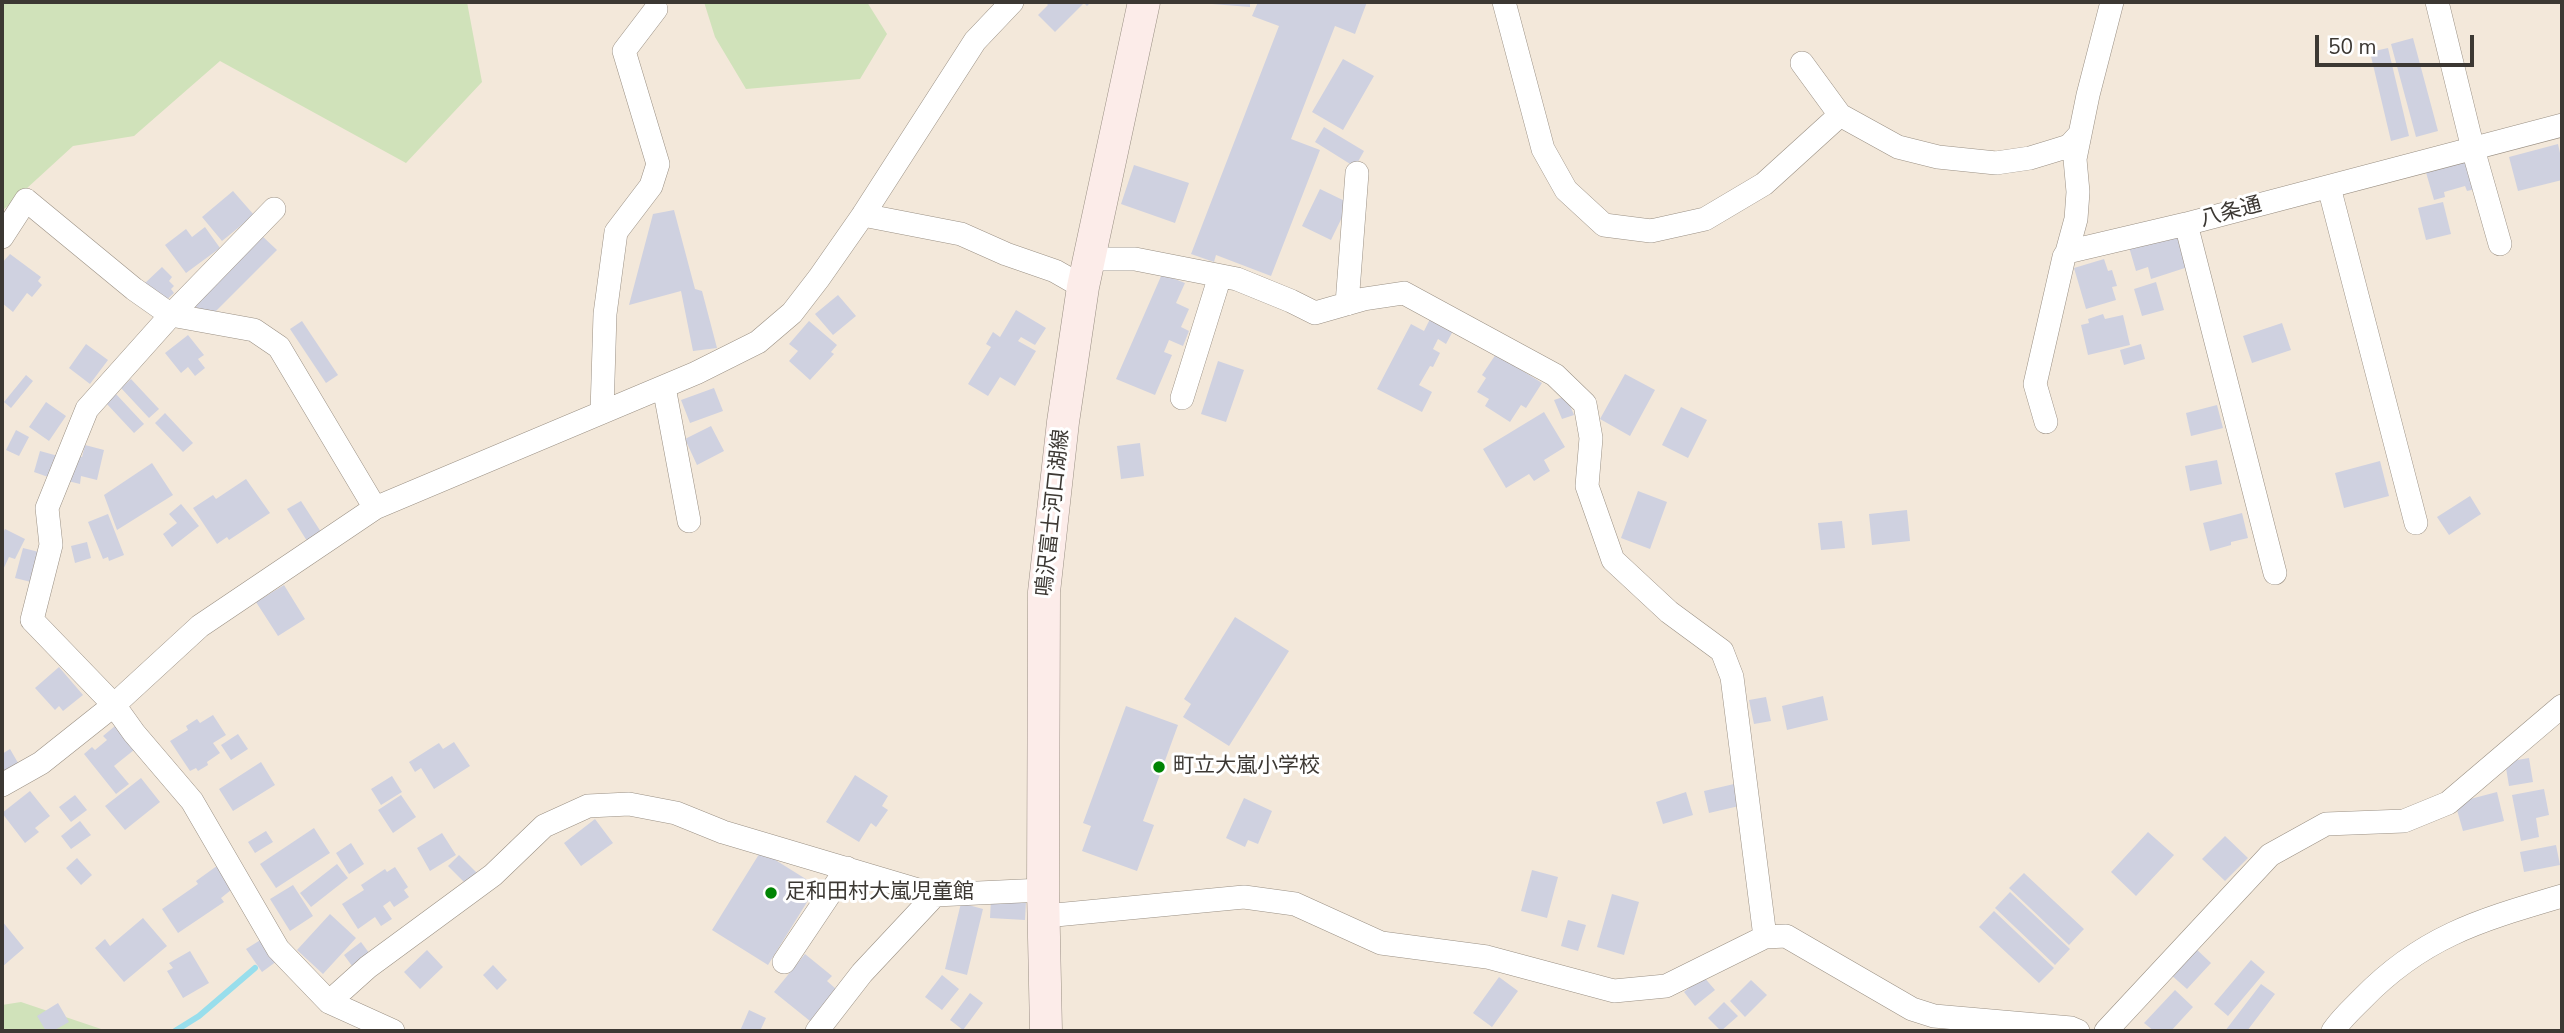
<!DOCTYPE html>
<meta charset="utf-8">
<style>
body{margin:0}
#map{position:relative;width:2564px;height:1033px;overflow:hidden;background:#f3e8da;font-family:"Nunito Sans",sans-serif}
canvas{display:block}
.frame{position:absolute;inset:0;border:4px solid #3c3833;pointer-events:none}
.scale{position:absolute;left:2315px;top:35px;width:159px;height:32px;box-sizing:border-box;border:4px solid #3c3833;border-top:0;padding-left:9px;font-size:21px;line-height:24px;white-space:nowrap;color:#3c3833;-webkit-text-stroke:5px #fff;paint-order:stroke}
</style>
<div id="map">
<canvas width="2564" height="1033"></canvas>
<div class="frame"></div>
<div class="scale">50 m</div>
</div>
<script>
const g = document.querySelector('canvas').getContext('2d');
g.lineJoin = 'round';
function fill(path, color) {
  g.fillStyle = color;
  g.fill(path, 'evenodd');
}
function stroke(path, color, width, dash) {
  g.strokeStyle = color;
  g.lineWidth = width;
  g.lineCap = dash ? 'butt' : 'round';
  g.setLineDash(dash || []);
  g.stroke(path);
}
function write(font, color, halo, rows, align = 'center') {
  g.font = font + ' "Nunito Sans","Noto Sans JP",sans-serif';
  g.lineWidth = 6;
  g.setLineDash([]);
  g.textBaseline = 'middle';
  g.strokeStyle = halo;
  g.fillStyle = color;
  for (const [text, x, y, turn = 0] of rows) {
    g.save();
    g.translate(x, y);
    g.rotate((+turn || 0) * Math.PI / 180);
    g.textAlign = isNaN(turn) ? turn : align;
    if (halo) g.strokeText(text, 0, 0);
    g.fillText(text, 0, 0);
    g.restore();
  }
}
fill(new Path2D(`
 M 2,2 L 467,2 L 482,82 L 406,163 L 220,61 L 134,136 L 73,146 L 2,211 Z
 M 704,2 L 867,2 L 887,34 L 860,79 L 746,89 L 715,37 Z
 M 21,1002 L 107,1031 L 2,1031 L 2,1005 Z`), '#d0e2ba');
stroke(new Path2D(`
 M 175,1031 L 199,1016 L 255,968`), '#98deec', 6);
fill(new Path2D(`
 M 1045,2 L 1091,2 L 1087,6 L 1084,3 L 1055,32 L 1038,15 L 1048,5 Z
 M 1212,2 L 1250,2 L 1250,7 L 1212,4 Z
 M 1258,2 L 1367,2 L 1355,34 L 1335,26 L 1291,139 L 1320,150 L 1271,276 L 1216,255 L 1214,262 L 1191,254 L 1279,26 L 1252,16 Z
 M 2413,38 L 2438,131 L 2416,137 L 2391,44 Z
 M 2388,48 L 2409,136 L 2391,141 L 2370,52 Z
 M 1343,59 L 1374,76 L 1343,130 L 1312,112 Z
 M 1324,127 L 1364,151 L 1355,167 L 1315,142 Z
 M 2558,144 L 2562,162 L 2562,180 L 2518,191 L 2509,157 Z
 M 2471,156 L 2480,188 L 2467,191 L 2465,186 L 2444,192 L 2445,197 L 2434,200 L 2425,169 Z
 M 1134,165 L 1189,183 L 1175,223 L 1121,204 Z
 M 1320,189 L 1349,203 L 1331,240 L 1302,226 Z
 M 233,191 L 254,215 L 222,241 L 202,217 Z
 M 2443,202 L 2451,234 L 2426,240 L 2418,208 Z
 M 674,210 L 695,289 L 702,291 L 717,348 L 693,351 L 681,291 L 629,305 L 653,214 Z
 M 205,227 L 220,248 L 186,273 L 165,245 L 186,229 L 192,237 Z
 M 2180,232 L 2191,266 L 2151,279 L 2148,267 L 2136,271 L 2129,247 Z
 M 260,234 L 277,250 L 208,319 L 191,302 Z
 M 10,254 L 41,277 L 38,281 L 42,285 L 32,297 L 27,293 L 13,312 L 2,303 L 2,263 Z
 M 2104,259 L 2108,271 L 2112,270 L 2117,286 L 2112,287 L 2116,300 L 2086,309 L 2074,268 Z
 M 162,267 L 172,277 L 169,281 L 174,286 L 171,289 L 174,293 L 162,304 L 144,284 Z
 M 1162,274 L 1185,283 L 1176,303 L 1189,309 L 1181,327 L 1189,331 L 1183,346 L 1169,340 L 1164,352 L 1172,355 L 1155,395 L 1116,379 Z
 M 2156,282 L 2164,310 L 2142,316 L 2134,289 Z
 M 838,295 L 856,316 L 833,335 L 815,314 Z
 M 1016,310 L 1046,328 L 1035,345 L 1021,337 L 1018,341 L 1036,351 L 1015,386 L 1000,377 L 988,396 L 968,384 L 991,347 L 986,344 L 993,332 L 1000,337 Z
 M 2103,314 L 2105,319 L 2123,315 L 2130,345 L 2088,355 L 2081,325 L 2089,323 L 2088,319 Z
 M 1431,317 L 1454,329 L 1446,344 L 1438,339 L 1433,349 L 1440,353 L 1433,367 L 1430,366 L 1419,385 L 1432,392 L 1422,412 L 1377,389 L 1411,324 L 1424,331 Z
 M 302,321 L 338,375 L 326,383 L 290,329 Z
 M 809,321 L 837,345 L 831,352 L 834,354 L 810,380 L 789,361 L 798,351 L 789,344 Z
 M 2282,323 L 2291,350 L 2252,363 L 2243,336 Z
 M 188,335 L 204,355 L 198,359 L 205,368 L 195,376 L 188,367 L 181,373 L 165,353 Z
 M 86,344 L 108,360 L 90,384 L 69,368 Z
 M 2141,344 L 2145,359 L 2124,365 L 2120,350 Z
 M 1496,354 L 1542,383 L 1526,408 L 1521,405 L 1510,422 L 1485,406 L 1489,399 L 1477,392 L 1486,378 L 1482,375 Z
 M 1218,361 L 1244,370 L 1226,422 L 1201,414 Z
 M 1625,374 L 1655,390 L 1630,436 L 1600,419 Z
 M 26,375 L 33,381 L 11,408 L 4,402 Z
 M 131,379 L 159,409 L 149,418 L 121,388 Z
 M 714,388 L 723,411 L 690,423 L 681,400 Z
 M 116,394 L 144,424 L 134,433 L 106,403 Z
 M 1566,396 L 1574,415 L 1562,419 L 1554,400 Z
 M 46,402 L 66,416 L 49,441 L 29,427 Z
 M 2217,405 L 2223,428 L 2191,436 L 2186,413 Z
 M 1681,407 L 1707,420 L 1688,458 L 1662,445 Z
 M 1544,412 L 1565,447 L 1544,460 L 1550,471 L 1534,481 L 1529,474 L 1506,488 L 1483,449 Z
 M 165,413 L 193,443 L 183,452 L 155,423 Z
 M 711,426 L 724,451 L 697,465 L 685,439 Z
 M 16,430 L 29,437 L 19,456 L 6,450 Z
 M 1140,443 L 1144,476 L 1121,479 L 1117,446 Z
 M 85,445 L 104,450 L 97,480 L 81,476 L 80,484 L 68,481 L 74,455 L 82,457 Z
 M 40,451 L 58,456 L 51,478 L 34,472 Z
 M 2217,460 L 2222,484 L 2190,491 L 2185,466 Z
 M 2380,461 L 2389,496 L 2344,508 L 2335,473 Z
 M 152,463 L 173,495 L 117,530 L 104,495 Z
 M 246,479 L 270,513 L 229,540 L 227,537 L 217,544 L 193,508 L 213,495 L 216,499 Z
 M 1638,491 L 1667,502 L 1650,549 L 1621,538 Z
 M 2470,496 L 2481,514 L 2449,535 L 2437,517 Z
 M 301,501 L 321,532 L 307,541 L 287,509 Z
 M 181,504 L 199,526 L 172,547 L 163,534 L 177,523 L 169,514 Z
 M 1907,510 L 1910,541 L 1872,545 L 1869,514 Z
 M 2242,513 L 2248,538 L 2231,542 L 2231,545 L 2210,551 L 2203,523 Z
 M 108,514 L 124,555 L 109,561 L 108,557 L 103,559 L 88,522 Z
 M 1842,521 L 1845,548 L 1821,550 L 1818,523 Z
 M 5,529 L 25,539 L 15,559 L 9,557 L 2,572 L 2,535 Z
 M 87,542 L 91,558 L 75,563 L 71,546 Z
 M 23,548 L 39,552 L 31,582 L 15,578 Z
 M 284,585 L 305,619 L 278,636 L 256,602 Z
 M 1235,617 L 1289,651 L 1229,746 L 1183,717 L 1191,704 L 1184,699 Z
 M 59,667 L 83,695 L 63,711 L 59,706 L 55,710 L 35,688 Z
 M 1823,696 L 1828,720 L 1787,730 L 1782,706 Z
 M 1766,697 L 1771,721 L 1754,724 L 1749,700 Z
 M 1126,706 L 1178,725 L 1143,821 L 1154,825 L 1137,871 L 1082,851 L 1091,826 L 1083,823 Z
 M 213,715 L 226,735 L 213,743 L 220,753 L 207,762 L 208,765 L 198,771 L 196,768 L 190,771 L 170,741 L 188,730 L 186,726 L 197,719 L 200,723 Z
 M 115,726 L 134,750 L 114,766 L 129,784 L 116,794 L 84,754 L 92,747 L 95,750 L 107,740 L 103,736 Z
 M 238,734 L 248,749 L 231,760 L 221,745 Z
 M 454,742 L 470,766 L 434,789 L 421,768 L 415,772 L 409,762 L 439,743 L 443,749 Z
 M 10,749 L 21,768 L 2,780 L 2,754 Z
 M 2529,758 L 2533,782 L 2509,786 L 2505,762 Z
 M 261,762 L 275,785 L 233,811 L 219,789 Z
 M 855,775 L 888,796 L 882,806 L 888,810 L 876,827 L 871,823 L 859,842 L 826,822 Z
 M 392,776 L 402,792 L 381,805 L 371,789 Z
 M 141,778 L 160,802 L 125,830 L 105,806 Z
 M 1734,784 L 1739,806 L 1709,813 L 1704,791 Z
 M 2544,789 L 2549,815 L 2536,818 L 2539,837 L 2521,841 L 2512,795 Z
 M 30,791 L 50,816 L 35,828 L 39,832 L 25,843 L 2,813 Z
 M 1686,792 L 1693,815 L 1663,824 L 1656,802 Z
 M 2497,792 L 2504,821 L 2463,831 L 2455,803 Z
 M 75,795 L 87,810 L 71,822 L 59,807 Z
 M 401,795 L 416,817 L 393,833 L 378,810 Z
 M 1244,798 L 1272,811 L 1258,844 L 1248,840 L 1245,847 L 1226,838 Z
 M 595,819 L 613,843 L 581,866 L 564,843 Z
 M 80,821 L 91,835 L 71,849 L 61,836 Z
 M 314,828 L 330,853 L 276,888 L 260,864 Z
 M 266,831 L 273,842 L 255,853 L 248,842 Z
 M 2148,832 L 2174,855 L 2136,896 L 2111,872 Z
 M 442,833 L 456,855 L 430,871 L 417,848 Z
 M 2225,836 L 2248,858 L 2225,881 L 2202,859 Z
 M 351,843 L 364,864 L 349,874 L 336,853 Z
 M 2556,845 L 2560,865 L 2524,872 L 2520,852 Z
 M 761,851 L 817,886 L 768,965 L 712,930 Z
 M 459,855 L 479,875 L 468,886 L 448,866 Z
 M 77,858 L 92,875 L 81,885 L 66,868 Z
 M 221,863 L 236,886 L 221,898 L 224,902 L 178,933 L 162,909 L 198,884 L 196,881 Z
 M 337,864 L 348,878 L 311,907 L 300,893 Z
 M 395,867 L 408,887 L 404,890 L 409,897 L 394,907 L 390,901 L 383,906 L 392,919 L 381,926 L 375,917 L 358,929 L 342,904 L 364,890 L 361,885 L 385,869 L 387,872 Z
 M 1532,870 L 1558,877 L 1547,918 L 1521,911 Z
 M 2024,873 L 2084,929 L 2069,945 L 2009,888 Z
 M 293,885 L 313,916 L 290,931 L 270,899 Z
 M 2010,892 L 2070,949 L 2055,965 L 1995,908 Z
 M 1612,894 L 1639,902 L 1624,955 L 1597,947 Z
 M 991,899 L 1026,901 L 1025,920 L 990,918 Z
 M 961,903 L 983,909 L 967,975 L 945,969 Z
 M 1994,911 L 2054,968 L 2039,983 L 1979,927 Z
 M 330,914 L 356,938 L 323,974 L 297,950 Z
 M 143,918 L 167,946 L 124,982 L 95,948 L 105,939 L 110,946 Z
 M 1568,920 L 1586,925 L 1578,951 L 1561,946 Z
 M 2,921 L 24,948 L 2,967 Z
 M 262,939 L 277,961 L 262,972 L 246,949 Z
 M 361,942 L 372,957 L 355,970 L 344,955 Z
 M 2194,947 L 2211,963 L 2187,989 L 2170,974 Z
 M 427,950 L 443,967 L 420,989 L 404,972 Z
 M 190,951 L 209,983 L 183,998 L 167,971 L 173,968 L 169,963 Z
 M 805,954 L 832,976 L 827,981 L 836,989 L 810,1021 L 774,992 Z
 M 2251,960 L 2265,972 L 2228,1016 L 2214,1004 Z
 M 493,965 L 507,980 L 497,990 L 483,975 Z
 M 942,975 L 959,989 L 942,1010 L 925,997 Z
 M 1703,976 L 1715,990 L 1695,1006 L 1684,992 Z
 M 1499,977 L 1518,991 L 1492,1027 L 1473,1013 Z
 M 1751,980 L 1767,995 L 1745,1017 L 1730,1001 Z
 M 2261,984 L 2275,994 L 2247,1031 L 2225,1031 Z
 M 2175,990 L 2193,1007 L 2171,1031 L 2154,1031 L 2144,1023 Z
 M 970,993 L 983,1003 L 963,1030 L 950,1020 Z
 M 1724,1002 L 1738,1016 L 1721,1031 L 1708,1018 Z
 M 58,1003 L 69,1022 L 53,1031 L 46,1031 L 37,1016 Z
 M 749,1010 L 766,1018 L 760,1031 L 740,1031 Z`), '#cfd1e0');
const minor = new Path2D(`
 M 1504,2 L 1543,149 L 1566,190 L 1604,225 L 1651,231 L 1705,219 L 1764,184 L 1840,115
 M 2437,2 L 2473,149 L 2500,244
 M 1802,63 L 1840,115 L 1898,147 L 1938,157 L 1996,163 L 2030,158 L 2053,151 L 2069,146 L 2080,134
 M 2329,187 L 2416,523
 M 863,215 L 961,234 L 1006,254 L 1055,271 L 1083,287
 M 2186,224 L 2275,573
 M 2,237 L 26,200 L 134,289 L 171,315 L 274,209
 M 2067,252 L 2076,219 L 2078,192 L 2075,159 L 2088,95 L 2112,2
 M 1088,259 L 1135,259 L 1237,279 L 1291,301 L 1315,313 L 1364,299 L 1404,293 L 1555,375 L 1585,404 L 1591,438 L 1587,486 L 1613,560 L 1669,612 L 1722,651 L 1732,677 L 1765,937
 M 1347,304 L 1357,173
 M 664,387 L 689,521
 M 1182,398 L 1220,276
 M 602,412 L 605,314 L 616,232 L 651,186 L 658,164 L 624,51 L 656,9
 M 2046,422 L 2035,384 L 2064,257 L 2067,252 L 2186,224 L 2562,125
 M 375,508 L 279,347 L 254,330 L 171,315 L 87,409 L 47,508 L 51,545 L 32,620 L 114,705 L 134,733 L 192,801 L 278,949 L 329,1002 L 393,1031
 M 2,785 L 41,763 L 114,705 L 200,626 L 375,508 L 696,373 L 758,342 L 792,313 L 819,278 L 863,215 L 975,41 L 1012,2
 M 1045,916 L 1244,897 L 1295,904 L 1381,943 L 1487,957 L 1614,991 L 1666,986 L 1765,937 L 1786,936 L 1912,1009 L 1934,1016 L 2071,1028 L 2078,1031
 M 784,962 L 847,868
 M 329,1002 L 368,967 L 493,875 L 544,826 L 588,806 L 629,804 L 676,813 L 723,832 L 935,895
 M 817,1031 L 862,973 L 935,895 L 1043,890
 M 2106,1031 L 2270,855 L 2326,824 L 2404,821 L 2448,803 L 2562,706
 M 2333,1031 C 2341,1019 2352,1009 2362,999 C 2423,936 2481,920 2562,896`);
const secondary = new Path2D(`
 M 1046,1031 L 1043,890 L 1044,592 L 1063,422 L 1083,287 L 1144,2`);
stroke(minor, '#9a9084', 24);
stroke(secondary, '#9a9084', 33);
stroke(minor, '#fff', 23);
stroke(secondary, '#fcece9', 32);
for (const [x, y, r, color] of [
 [1159,767,7,"#008404"],
 [771,893,7,"#008404"]
]) {
  const dot = new Path2D();
  dot.arc(x, y, r, 0, 2 * Math.PI);
  g.fillStyle = color;
  g.fill(dot);
  stroke(dot, '#fff', 2.5);
}
write('21px', '#3c3833', '#fff', [
 ["八条通",2231,213,-15],
 ["鳴沢富士河口湖線",1054,513,-84]
]);
write('21px', '#3c3833', '#fff', [
 ["町立大嵐小学校",1173,767],
 ["足和田村大嵐児童館",785,893]
], 'left');
</script>
